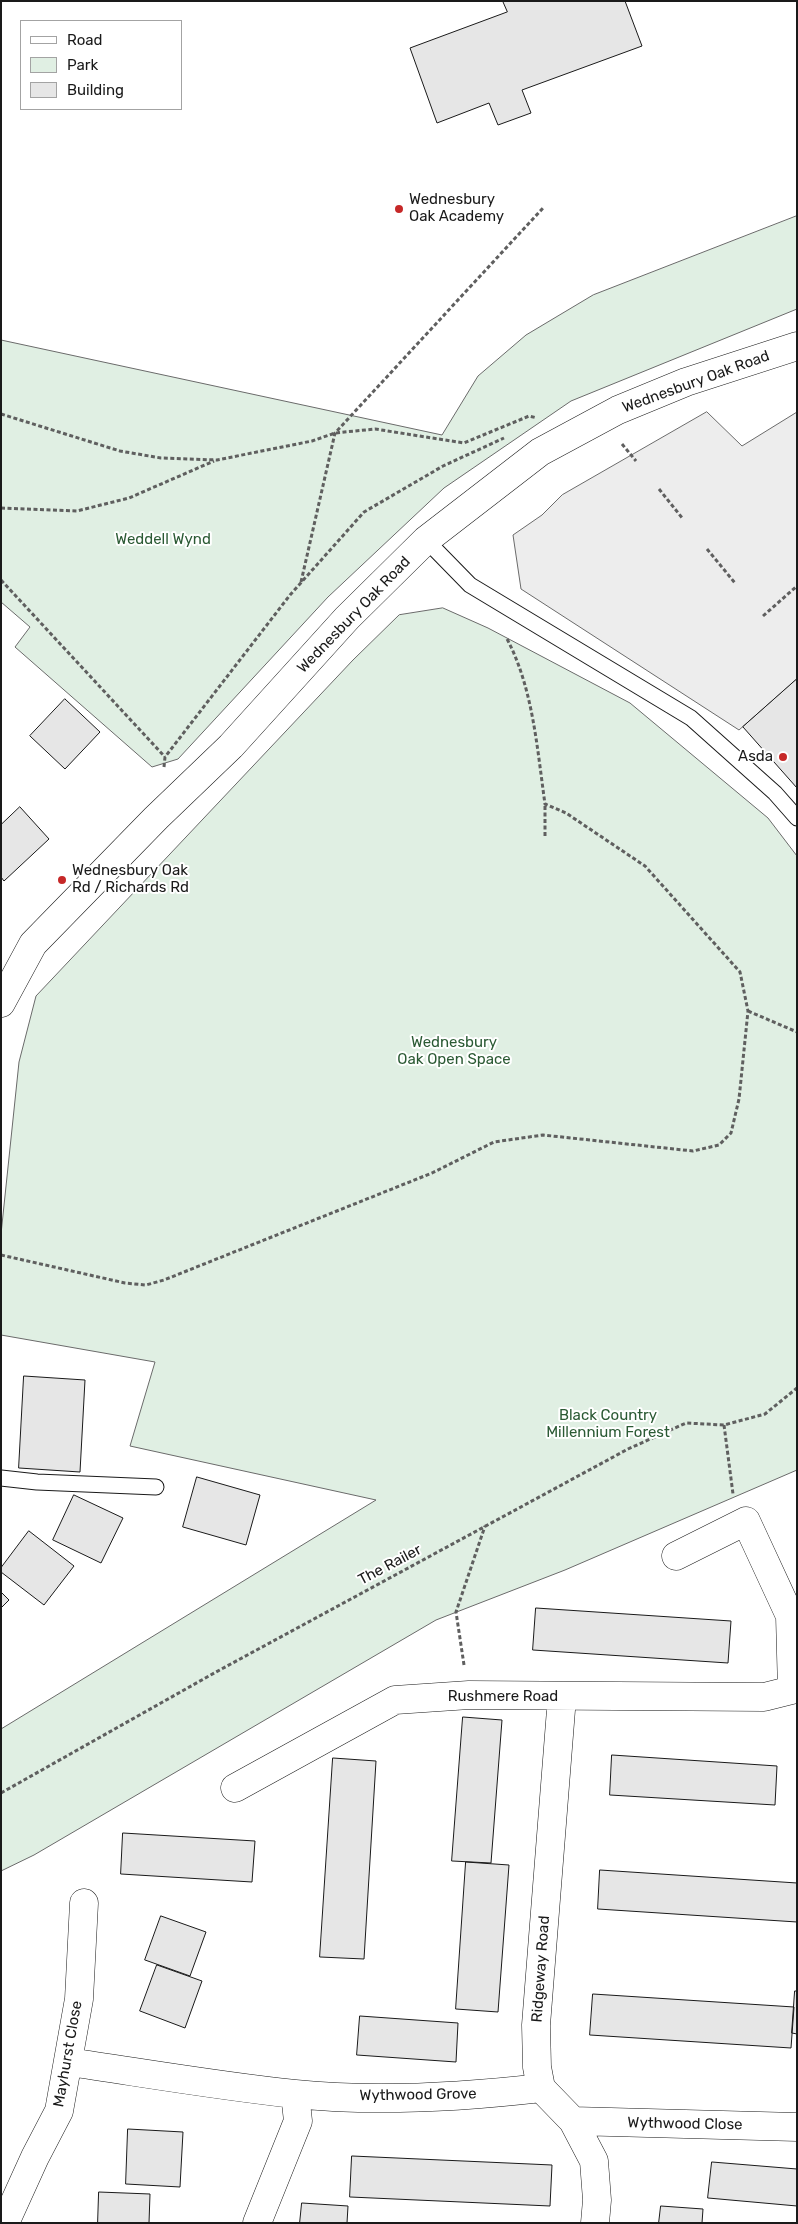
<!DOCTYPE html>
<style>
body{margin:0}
#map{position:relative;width:798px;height:2224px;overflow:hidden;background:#fff;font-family:Rubik,sans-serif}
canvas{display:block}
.frame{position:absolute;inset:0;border:2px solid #1a1a1a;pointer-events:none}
.legend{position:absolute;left:20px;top:20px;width:162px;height:90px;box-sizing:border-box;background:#fff;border:1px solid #a3a3a3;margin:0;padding:6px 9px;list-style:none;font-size:15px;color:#1a1a1a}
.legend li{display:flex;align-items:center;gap:10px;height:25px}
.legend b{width:25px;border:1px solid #a3a3a3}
</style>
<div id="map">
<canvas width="798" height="2224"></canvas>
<div class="frame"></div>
<ul class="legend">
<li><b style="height:6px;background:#fff"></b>Road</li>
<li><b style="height:14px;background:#e0efe3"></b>Park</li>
<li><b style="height:14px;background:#e6e6e6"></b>Building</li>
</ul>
</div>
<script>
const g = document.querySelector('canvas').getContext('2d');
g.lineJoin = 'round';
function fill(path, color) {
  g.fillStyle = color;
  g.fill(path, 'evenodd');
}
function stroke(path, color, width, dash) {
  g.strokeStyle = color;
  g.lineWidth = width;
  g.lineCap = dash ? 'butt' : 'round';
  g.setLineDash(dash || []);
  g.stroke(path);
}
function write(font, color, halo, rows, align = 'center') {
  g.font = font + ' Rubik,sans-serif';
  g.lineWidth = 4;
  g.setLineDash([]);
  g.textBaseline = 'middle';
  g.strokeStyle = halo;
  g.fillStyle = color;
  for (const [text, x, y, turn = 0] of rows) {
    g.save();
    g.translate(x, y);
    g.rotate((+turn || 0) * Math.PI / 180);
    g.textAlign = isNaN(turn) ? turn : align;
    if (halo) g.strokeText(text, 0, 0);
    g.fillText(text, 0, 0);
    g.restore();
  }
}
const green = new Path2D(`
 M 797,216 L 797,309 L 571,401 L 444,488 L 328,597 L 178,759 L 152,767 L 15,647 L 30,627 L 1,602 L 1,340 L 442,435 L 478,376 L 526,335 L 593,295 Z
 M 443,608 L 488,628 L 630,703 L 768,818 L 797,856 L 797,1470 L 565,1570 L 436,1620 L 34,1855 L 1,1871 L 1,1729 L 376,1500 L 130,1446 L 155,1362 L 1,1335 L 1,1234 L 19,1062 L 36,996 L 353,660 L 399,615 Z`);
fill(green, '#e0efe3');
stroke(green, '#6a6a6a', 1);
const parking = new Path2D(`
 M 707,412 L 742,446 L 797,412 L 797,679 L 739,730 L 521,589 L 513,535 L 542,515 L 562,495 Z`);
fill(parking, '#ededed');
stroke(parking, '#6a6a6a', 1);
const building = new Path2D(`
 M 503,1 L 625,1 L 642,46 L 522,90 L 531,113 L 498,125 L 489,103 L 437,123 L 410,48 L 507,12 Z
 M 797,679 L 797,788 L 743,727 Z
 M 65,699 L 100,732 L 65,769 L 30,736 Z
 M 20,807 L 49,839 L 4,881 L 1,877 L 1,825 Z
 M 24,1376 L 85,1380 L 80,1472 L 19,1468 Z
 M 197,1477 L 260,1495 L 246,1545 L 183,1527 Z
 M 74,1495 L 123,1518 L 101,1563 L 53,1540 Z
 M 29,1531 L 74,1566 L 44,1605 L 1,1572 L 1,1568 Z
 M 1,1592 L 9,1600 L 1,1608 Z
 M 536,1608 L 731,1621 L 728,1663 L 533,1650 Z
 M 463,1717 L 502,1720 L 491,1863 L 452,1861 Z
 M 612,1755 L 777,1766 L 775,1805 L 610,1795 Z
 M 333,1758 L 376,1761 L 364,1959 L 320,1957 Z
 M 123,1833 L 255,1841 L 252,1882 L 121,1874 Z
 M 466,1862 L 509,1865 L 498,2012 L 456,2009 Z
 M 600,1870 L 797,1883 L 797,1922 L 598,1909 Z
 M 161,1916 L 206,1932 L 190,1976 L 145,1960 Z
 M 157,1965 L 202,1981 L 185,2028 L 140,2011 Z
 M 795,1991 L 797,1991 L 797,2034 L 792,2033 Z
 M 593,1994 L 794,2007 L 791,2048 L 590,2035 Z
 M 360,2016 L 458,2023 L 456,2062 L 357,2055 Z
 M 128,2129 L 183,2132 L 180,2187 L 126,2184 Z
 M 352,2156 L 552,2165 L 550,2206 L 350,2197 Z
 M 712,2162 L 797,2169 L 797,2206 L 708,2198 Z
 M 99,2192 L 150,2194 L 149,2223 L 154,2223 L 98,2223 Z
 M 302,2203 L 348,2206 L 347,2223 L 300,2223 Z
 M 661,2206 L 703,2209 L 702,2223 L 659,2223 Z`);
fill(building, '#e6e6e6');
stroke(building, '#1a1a1a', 1);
const lane = new Path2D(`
 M 426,540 L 470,585 L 691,718 L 775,793 L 797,818
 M 1,1478 L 37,1482 L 156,1487`);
const street = new Path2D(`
 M 562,1697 L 536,2025 L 537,2067 L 541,2088 L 573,2121 L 594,2161 L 597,2200 L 595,2223
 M 235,1788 L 395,1700 L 469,1695 L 764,1697 L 792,1690 L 790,1616 L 746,1521 L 676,1556
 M 69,2062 C 144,2073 219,2086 295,2094 C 373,2102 463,2097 541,2088
 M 573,2121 L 797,2127
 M 5,2223 L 35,2157 L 59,2111 L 79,1999 L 84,1903
 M 257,2223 L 298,2121 L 295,2094`);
const primary = new Path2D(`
 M 1,1003 L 33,944 L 156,818 L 231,746 L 347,618 L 426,540 L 540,452 L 618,410 L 686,382 L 797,346`);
stroke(lane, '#1a1a1a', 17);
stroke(street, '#1a1a1a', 29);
stroke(primary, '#1a1a1a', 29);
stroke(new Path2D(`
 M 1,414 L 120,451 L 161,458 L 217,460 L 312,441 L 335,433 L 375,429 L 464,443 L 529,416 L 537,418
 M 622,444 L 636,461
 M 659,489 L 683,519
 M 1,508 L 77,511 L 129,498 L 214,461
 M 707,549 L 735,583
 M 1,580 L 165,757
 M 301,582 L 335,433 L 543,208
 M 763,616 L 797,586
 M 164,767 L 165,757 L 290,595 L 364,512 L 443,466 L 504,438
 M 545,836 L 545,804
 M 748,1011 L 797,1032
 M 1,1255 L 125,1283 L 146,1285 L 164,1280 L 432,1173 L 494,1142 L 543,1135 L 693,1151 L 719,1145 L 731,1133 L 739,1099 L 748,1011 L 740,972 L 645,866 L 566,813 L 545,804 C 537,748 533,687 506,637
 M 724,1425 L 733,1494
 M 464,1665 L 456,1612 L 485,1526
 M 1,1793 L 216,1672 L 628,1449 L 686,1423 L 724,1425 L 765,1414 L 797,1388`), '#5f5f5f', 3, [4, 2.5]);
stroke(lane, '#fff', 15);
stroke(street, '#fff', 28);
stroke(primary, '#fff', 28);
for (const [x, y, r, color] of [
 [399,209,5,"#c62828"],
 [783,757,5,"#c62828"],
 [62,880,5,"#c62828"]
]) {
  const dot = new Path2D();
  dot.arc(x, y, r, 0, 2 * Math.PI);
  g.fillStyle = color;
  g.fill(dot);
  stroke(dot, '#fff', 2);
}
write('15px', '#1a1a1a', '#fff', [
 ["Wednesbury",409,200],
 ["Oak Academy",409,217],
 ["Asda",773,757,"right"],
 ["Wednesbury Oak",72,871],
 ["Rd / Richards Rd",72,888]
], 'left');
write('15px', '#1a1a1a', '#fff', [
 ["Wednesbury Oak Road",696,382,-20],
 ["Wednesbury Oak Road",354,615,-46],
 ["The Railer",390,1565,-28],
 ["Rushmere Road",503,1697],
 ["Ridgeway Road",541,1969,-86],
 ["Mayhurst Close",68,2054,-80],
 ["Wythwood Grove",418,2095,-1],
 ["Wythwood Close",685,2124,1]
]);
write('15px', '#2b5a34', '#fff', [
 ["Weddell Wynd",163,540],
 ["Wednesbury",454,1043],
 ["Oak Open Space",454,1060],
 ["Black Country",608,1416],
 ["Millennium Forest",608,1433]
]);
</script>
